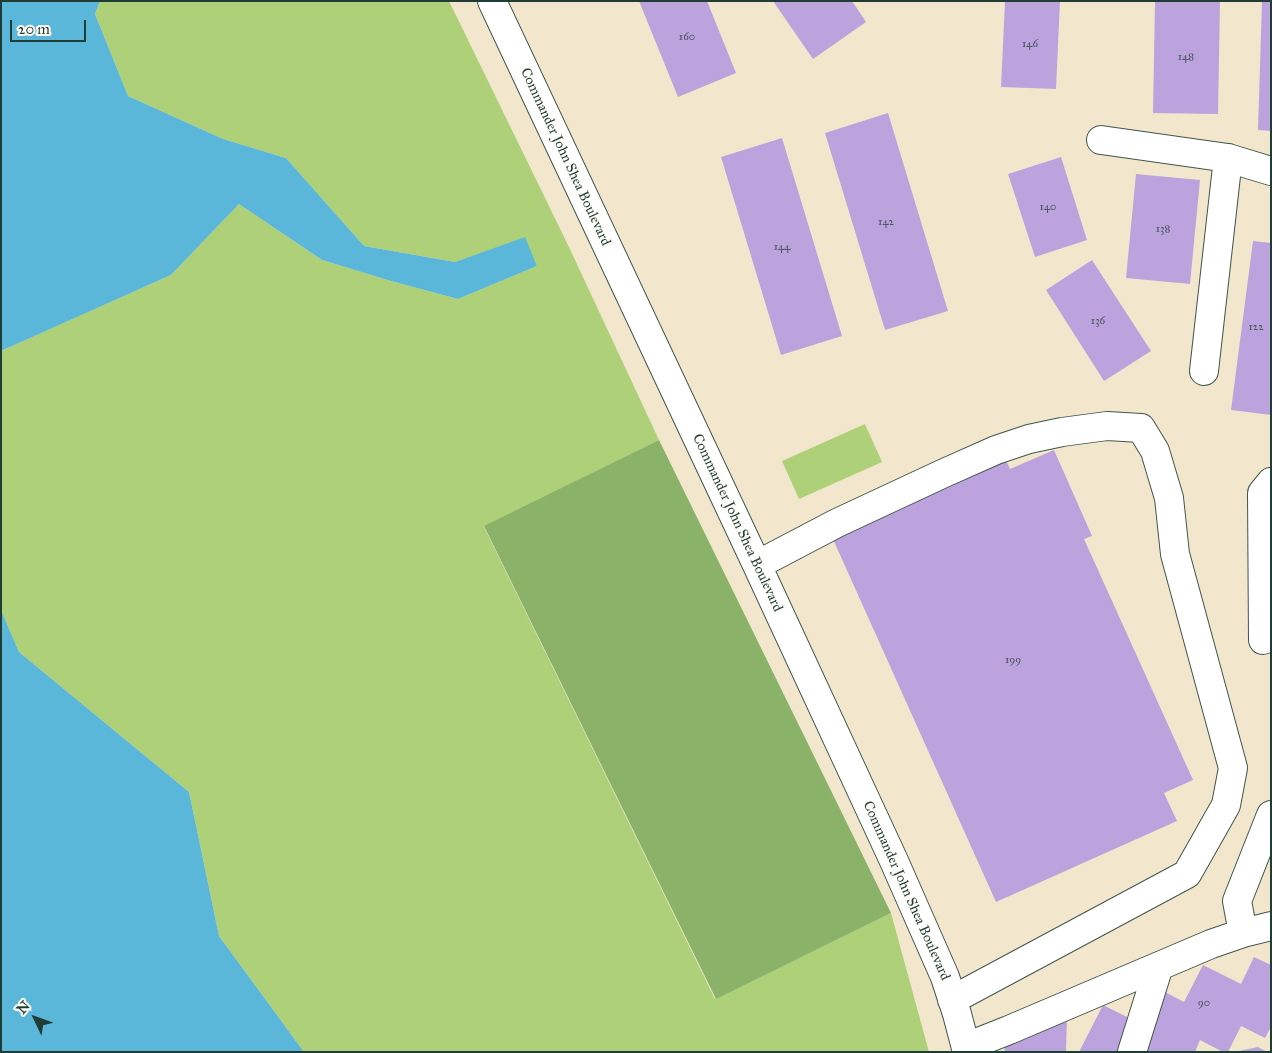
<!DOCTYPE html>
<style>
body{margin:0}
#map{position:relative;width:1272px;height:1053px;overflow:hidden;background:#f2e7cd;font-family:"IM FELL Great Primer",serif}
canvas{display:block}
.frame{position:absolute;inset:0;border:2px solid #1f3d34;pointer-events:none}
.north{position:absolute;left:10px;top:993px;width:50px;height:50px;-webkit-text-stroke:4px #fdfcf7;paint-order:stroke;rotate:312deg;font-size:14px;font-weight:700;line-height:20px;text-align:center;color:#1f3d34}
.north::after{content:'';display:block;margin:auto;width:18px;height:22px;background:#1f3d34;clip-path:polygon(50% 0,100% 100%,50% 72%,0 100%)}
.scale{position:absolute;left:10px;top:20px;width:76px;height:22px;box-sizing:border-box;border:2px solid #1f3d34;border-top:0;padding-left:6px;font-size:15px;line-height:18px;white-space:nowrap;color:#1f3d34;-webkit-text-stroke:4px #fdfcf7;paint-order:stroke}
</style>
<div id="map">
<canvas width="1272" height="1053"></canvas>
<div class="frame"></div>
<div class="north">N</div>
<div class="scale">20 m</div>
</div>
<script>
const g = document.querySelector('canvas').getContext('2d');
g.lineJoin = 'round';
function fill(path, color) {
  g.fillStyle = color;
  g.fill(path, 'evenodd');
}
function stroke(path, color, width, dash) {
  g.strokeStyle = color;
  g.lineWidth = width;
  g.lineCap = dash ? 'butt' : 'round';
  g.setLineDash(dash || []);
  g.stroke(path);
}
function write(font, color, halo, rows, align = 'center') {
  g.font = font + ' "IM FELL Great Primer",serif';
  g.lineWidth = 4;
  g.setLineDash([]);
  g.textBaseline = 'middle';
  g.strokeStyle = halo;
  g.fillStyle = color;
  for (const [text, x, y, turn = 0] of rows) {
    g.save();
    g.translate(x, y);
    g.rotate((+turn || 0) * Math.PI / 180);
    g.textAlign = isNaN(turn) ? turn : align;
    if (halo) g.strokeText(text, 0, 0);
    g.fillText(text, 0, 0);
    g.restore();
  }
}
fill(new Path2D(`
 M 100,1 L 449,1 L 568,245 L 659,440 L 484,527 L 715,999 L 891,913 L 929,1052 L 304,1052 L 219,936 L 189,792 L 19,652 L 1,610 L 1,351 L 171,275 L 239,204 L 322,260 L 391,281 L 458,299 L 537,266 L 524,238 L 455,262 L 364,246 L 286,158 L 223,139 L 128,96 L 95,14 Z
 M 865,424 L 882,462 L 799,499 L 782,461 Z`), '#aed079');
fill(new Path2D(`
 M 659,440 L 891,913 L 716,999 L 484,526 Z`), '#8ab269');
fill(new Path2D(`
 M 1,1 L 100,1 L 95,14 L 128,96 L 223,139 L 286,158 L 364,246 L 455,262 L 525,237 L 537,266 L 458,299 L 391,281 L 322,260 L 239,204 L 171,275 L 1,351 Z
 M 1,610 L 19,652 L 189,792 L 219,936 L 304,1052 L 1,1052 Z`), '#5bb7d9');
fill(new Path2D(`
 M 639,1 L 707,1 L 736,73 L 678,97 Z
 M 773,1 L 852,1 L 866,22 L 813,59 Z
 M 1005,1 L 1060,1 L 1056,89 L 1001,87 Z
 M 1155,1 L 1220,1 L 1218,114 L 1153,113 Z
 M 1262,1 L 1271,1 L 1271,131 L 1258,130 Z
 M 888,113 L 948,311 L 885,330 L 825,133 Z
 M 782,138 L 842,336 L 781,355 L 721,157 Z
 M 1061,157 L 1087,240 L 1035,257 L 1008,174 Z
 M 1136,174 L 1200,180 L 1190,284 L 1126,278 Z
 M 1253,241 L 1271,243 L 1271,415 L 1231,410 Z
 M 1092,260 L 1151,351 L 1104,381 L 1046,290 Z
 M 1054,450 L 1092,536 L 1084,539 L 1193,780 L 1164,793 L 1177,821 L 996,902 L 832,537 L 1005,458 L 1010,469 Z
 M 1254,957 L 1271,965 L 1271,1027 L 1265,1038 L 1241,1026 L 1228,1052 L 1223,1052 L 1200,1040 L 1195,1052 L 1079,1052 L 1103,1005 L 1129,1018 L 1148,983 L 1184,1002 L 1203,965 L 1241,984 Z
 M 1067,1017 L 1066,1052 L 1005,1052 L 1004,1047 Z
 M 1258,1047 L 1267,1052 L 1239,1052 L 1239,1051 Z`), '#bda3dd');
const minor = new Path2D(`
 M 492,1 L 757,565 L 894,861 L 945,977 L 957,1014 L 967,1052
 M 1101,140 L 1228,158 L 1271,171
 M 1204,371 L 1228,158
 M 757,565 L 837,523 L 942,474 L 996,450 L 1029,439 L 1062,432 L 1107,426 L 1141,428 L 1155,451 L 1169,498 L 1175,554 L 1233,768 L 1226,805 L 1187,874 L 952,1000
 M 1263,640 L 1262,493 L 1271,482
 M 1243,933 L 1237,901 L 1271,815
 M 966,1047 L 1009,1030 L 1211,944 L 1243,933 L 1271,926
 M 1132,1052 L 1159,966`);
stroke(minor, '#3f564b', 30);
stroke(minor, '#fff', 28);
write('11px', '#46565e', null, [
 ["160",687,37],
 ["146",1030,44],
 ["148",1186,57],
 ["140",1048,207],
 ["142",886,222],
 ["138",1163,229],
 ["144",782,247],
 ["136",1098,321],
 ["122",1256,327],
 ["199",1013,660],
 ["90",1204,1003]
]);
write('14px', '#1f3d34', '#fdfcf7', [
 ["Commander John Shea Boulevard",565,157,65],
 ["Commander John Shea Boulevard",737,523,65],
 ["Commander John Shea Boulevard",906,891,66]
]);
</script>
